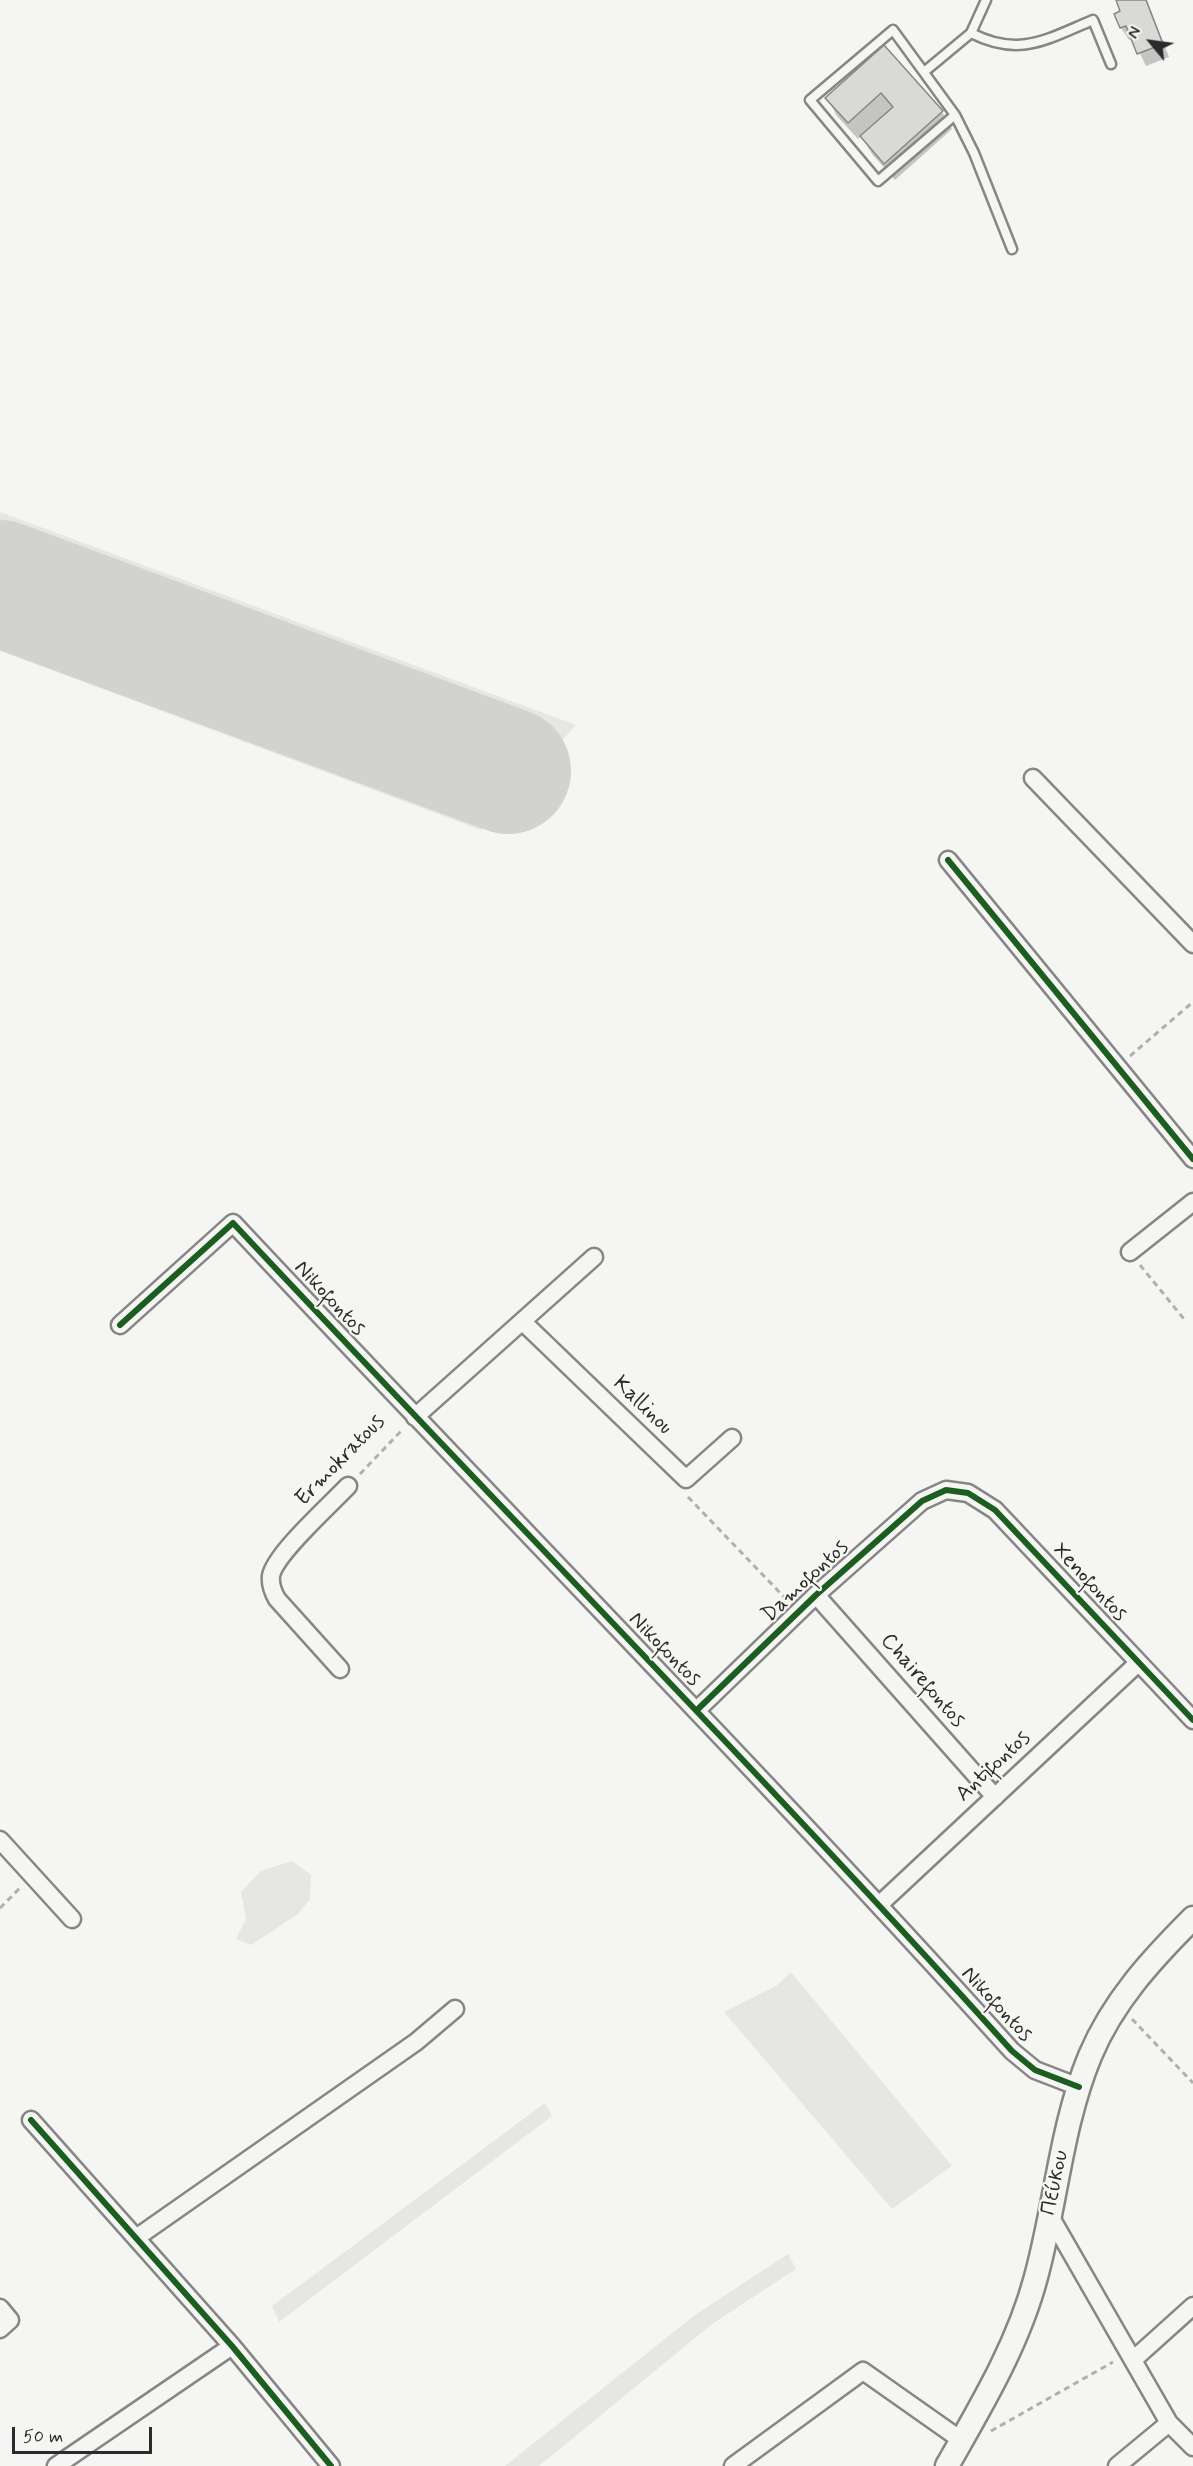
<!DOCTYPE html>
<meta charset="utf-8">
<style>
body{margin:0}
#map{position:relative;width:1193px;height:2466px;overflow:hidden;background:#f5f5f3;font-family:Mynerve,sans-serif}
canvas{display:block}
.north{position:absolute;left:1121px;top:12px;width:60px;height:60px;-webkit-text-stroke:4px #f6f6f2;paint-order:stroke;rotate:299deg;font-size:16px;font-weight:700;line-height:24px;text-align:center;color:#2b2b2b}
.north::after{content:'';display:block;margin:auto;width:21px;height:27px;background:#2b2b2b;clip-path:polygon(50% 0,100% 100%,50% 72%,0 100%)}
.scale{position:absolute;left:12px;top:2427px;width:140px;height:27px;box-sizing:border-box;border:3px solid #2b2b2b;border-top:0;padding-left:8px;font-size:18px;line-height:21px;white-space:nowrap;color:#2b2b2b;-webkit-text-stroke:4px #f6f6f2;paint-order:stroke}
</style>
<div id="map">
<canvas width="1193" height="2466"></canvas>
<div class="north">N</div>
<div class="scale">50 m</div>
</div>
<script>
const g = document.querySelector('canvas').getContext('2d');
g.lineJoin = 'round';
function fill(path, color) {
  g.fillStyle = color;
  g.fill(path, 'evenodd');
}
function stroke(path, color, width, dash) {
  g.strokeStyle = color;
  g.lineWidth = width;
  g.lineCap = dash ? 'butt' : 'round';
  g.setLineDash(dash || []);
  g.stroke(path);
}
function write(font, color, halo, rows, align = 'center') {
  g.font = font + ' Mynerve,sans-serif';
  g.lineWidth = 4.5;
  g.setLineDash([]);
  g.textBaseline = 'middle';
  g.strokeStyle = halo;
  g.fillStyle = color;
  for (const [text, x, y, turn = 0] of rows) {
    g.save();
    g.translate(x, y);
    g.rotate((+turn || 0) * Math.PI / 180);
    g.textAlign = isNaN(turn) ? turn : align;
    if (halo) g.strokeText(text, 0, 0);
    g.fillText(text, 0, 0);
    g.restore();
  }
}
fill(new Path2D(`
 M 0,512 L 576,725 L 481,830 L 0,651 L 0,615 L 500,801 L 546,747 L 0,545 Z
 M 292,1861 L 311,1875 L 310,1899 L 298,1914 L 251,1945 L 236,1939 L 246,1919 L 241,1892 L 261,1871 Z
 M 791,1972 L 952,2166 L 892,2209 L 724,2012 L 776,1986 Z
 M 545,2103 L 552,2116 L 279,2322 L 272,2306 Z
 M 788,2254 L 796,2269 L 712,2324 L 539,2466 L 505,2466 L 695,2315 Z`), '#e6e6e2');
fill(new Path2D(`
 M 1117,0 L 1147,0 L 1169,57 L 1146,66 L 1133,39 L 1129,40 L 1121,28 L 1122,12 Z
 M 884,47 L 942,112 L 952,129 L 895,180 L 872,154 L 861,136 L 858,139 L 837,116 L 827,98 Z`), '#0003');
stroke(new Path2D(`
 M 0,583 L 508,771`), '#d2d2d1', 126);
const building = new Path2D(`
 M 1116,0 L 1146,0 L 1163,44 L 1137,54 L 1126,26 L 1120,28 L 1114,14 L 1120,11 Z
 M 884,45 L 943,111 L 884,164 L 860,136 L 893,107 L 881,93 L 848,123 L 825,98 Z`);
fill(building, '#d9d9d8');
stroke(building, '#868685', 1.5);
const lane = new Path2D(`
 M 971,33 C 1020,58 1047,39 1093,20 L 1111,64
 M 924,72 L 971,33 L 986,0
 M 955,115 L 878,181 L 810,100 L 893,30 L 955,115 L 974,153 L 1012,249`);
const street = new Path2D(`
 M 1033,778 L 1193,944
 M 948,860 L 1193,1159
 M 1130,1252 L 1193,1202
 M 523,1322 L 686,1479 L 732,1438
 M 120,1325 L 233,1223 C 492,1500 758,1769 1012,2051 L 1035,2070 L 1079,2087
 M 415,1417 L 594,1257
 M 816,1595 L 995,1797
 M 340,1669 L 277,1599 C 273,1592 270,1585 271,1576 C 274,1555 331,1504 348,1486
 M 697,1710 L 816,1595 L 922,1501 L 946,1490 L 968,1493 L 995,1510 L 1193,1720
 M 0,1840 L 72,1919
 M 880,1904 L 1138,1663
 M 31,2120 L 232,2346 L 331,2466
 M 1050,2216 L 1169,2423 L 1193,2447
 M 136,2238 L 416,2042 L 455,2009
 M 0,2308 L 10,2320 L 0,2329
 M 1133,2360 L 1193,2306
 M 56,2466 L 232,2346
 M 733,2466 L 863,2371 L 961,2440
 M 1117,2466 L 1169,2423`);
const secondary = new Path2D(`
 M 947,2466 C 981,2406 1018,2345 1036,2277 C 1056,2204 1061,2126 1090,2056 C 1113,2001 1152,1959 1193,1918`);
stroke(lane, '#868685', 13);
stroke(street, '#868685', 21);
stroke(secondary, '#868685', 27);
stroke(new Path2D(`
 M 1130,1056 L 1193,1002
 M 1140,1265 L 1184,1319
 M 360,1474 L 403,1429
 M 688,1497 L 787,1600
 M 0,1908 L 20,1888
 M 1132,2019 L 1193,2083
 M 991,2431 L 1113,2362`), '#b0b0af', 3, [6, 4.5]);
stroke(lane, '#f5f5f3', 8);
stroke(street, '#f5f5f3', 16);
stroke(secondary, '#f5f5f3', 22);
stroke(new Path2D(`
 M 948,860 L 1193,1159
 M 120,1325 L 233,1223 C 492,1500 758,1769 1012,2051 L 1035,2070 L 1079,2087
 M 697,1710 L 816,1595 L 922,1501 L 946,1490 L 968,1493 L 995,1510 L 1193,1720
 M 31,2120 L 232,2346 L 331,2466`), '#1b5e20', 6);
write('22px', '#2b2b2b', '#f6f6f2', [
 ["Nikofontos",329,1299,47],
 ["Kallinou",642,1406,44],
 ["Ermokratous",341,1461,-46],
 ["Damofontos",806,1582,-43],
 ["Xenofontos",1089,1583,47],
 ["Nikofontos",664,1650,46],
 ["Chairefontos",922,1681,49],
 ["Antifontos",994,1767,-43],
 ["Nikofontos",996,2005,47],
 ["Πεύκου",1056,2183,-78]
]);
</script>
